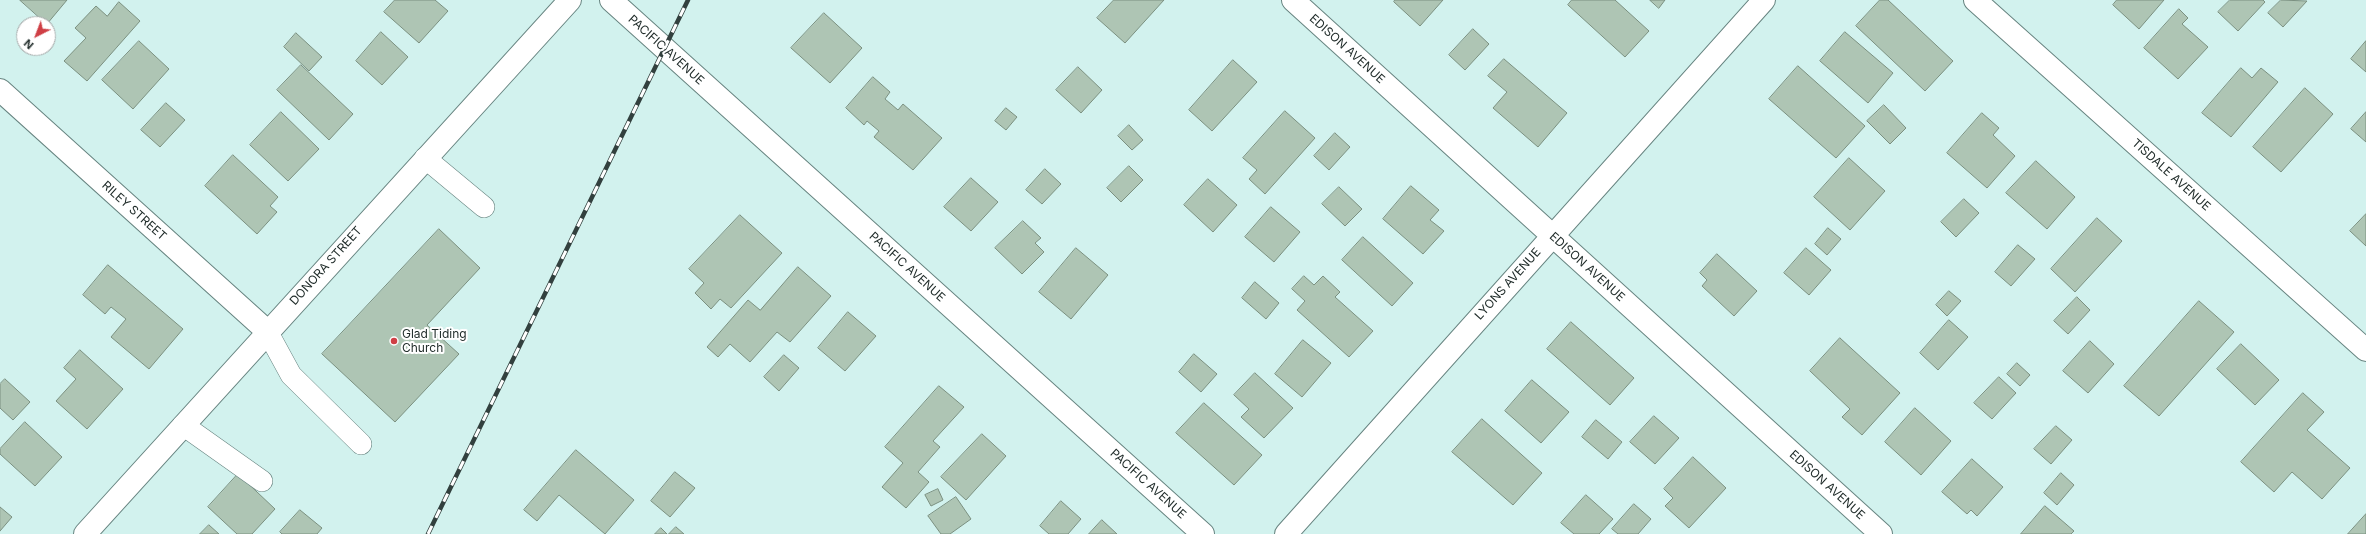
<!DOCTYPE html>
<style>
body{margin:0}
#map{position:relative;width:2366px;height:534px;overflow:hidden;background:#d2f2ee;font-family:Inter,sans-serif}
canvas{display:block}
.north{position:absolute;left:16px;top:16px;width:40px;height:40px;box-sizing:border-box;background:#fff;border:1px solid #a5a9a9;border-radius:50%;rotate:222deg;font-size:11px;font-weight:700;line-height:16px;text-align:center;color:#1d2927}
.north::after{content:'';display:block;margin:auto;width:14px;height:18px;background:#cf3f45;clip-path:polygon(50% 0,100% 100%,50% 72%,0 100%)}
</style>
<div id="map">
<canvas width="2366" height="534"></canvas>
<div class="north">N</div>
</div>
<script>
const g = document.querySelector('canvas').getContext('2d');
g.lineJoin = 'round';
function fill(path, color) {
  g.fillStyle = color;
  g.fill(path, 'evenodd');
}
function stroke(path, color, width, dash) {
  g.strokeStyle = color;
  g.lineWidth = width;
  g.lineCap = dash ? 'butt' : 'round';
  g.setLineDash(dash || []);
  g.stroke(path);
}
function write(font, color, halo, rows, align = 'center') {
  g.font = font + ' Inter,sans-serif';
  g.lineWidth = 4;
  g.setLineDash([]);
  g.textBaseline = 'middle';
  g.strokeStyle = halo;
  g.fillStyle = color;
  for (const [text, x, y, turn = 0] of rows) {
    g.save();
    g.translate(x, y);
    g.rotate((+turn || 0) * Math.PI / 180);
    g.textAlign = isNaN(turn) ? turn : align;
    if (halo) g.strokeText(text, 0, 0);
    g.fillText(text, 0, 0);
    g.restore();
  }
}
const building = new Path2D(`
 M 20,0 L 67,0 L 47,24 Z
 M 395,0 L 435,0 L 448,11 L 419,43 L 384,12 Z
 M 1114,0 L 1164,0 L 1125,43 L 1097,18 Z
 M 1395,0 L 1443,0 L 1420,26 L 1394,2 Z
 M 1572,0 L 1615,0 L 1649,31 L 1625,57 L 1568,5 Z
 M 1650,0 L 1665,0 L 1659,8 Z
 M 1880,0 L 1888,0 L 1953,61 L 1925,91 L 1856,26 Z
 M 2117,0 L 2164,0 L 2139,29 L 2113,5 Z
 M 2230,0 L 2263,0 L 2265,2 L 2238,31 L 2218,12 Z
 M 2281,0 L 2307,1 L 2283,27 L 2268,13 Z
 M 119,2 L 140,21 L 87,81 L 64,61 L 86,38 L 75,28 L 96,6 L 107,16 Z
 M 2179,9 L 2188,18 L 2182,24 L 2208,47 L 2178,79 L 2144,48 Z
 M 824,13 L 862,48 L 830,83 L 791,48 Z
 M 1473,29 L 1489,44 L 1465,70 L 1449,55 Z
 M 381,32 L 408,57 L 382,85 L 356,61 Z
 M 1845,32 L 1893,73 L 1868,103 L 1820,61 Z
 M 296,33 L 322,57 L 309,71 L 284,47 Z
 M 139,41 L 169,69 L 133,109 L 102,80 Z
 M 2366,41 L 2366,72 L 2351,59 Z
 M 1504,59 L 1567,113 L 1538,147 L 1493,108 L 1507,92 L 1488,76 Z
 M 1233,60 L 1257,82 L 1212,131 L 1189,110 Z
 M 301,65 L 353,114 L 329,140 L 277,90 Z
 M 1798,66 L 1865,126 L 1836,158 L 1769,99 Z
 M 1078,67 L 1102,90 L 1081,113 L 1056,90 Z
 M 2241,68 L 2252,78 L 2261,68 L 2278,82 L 2231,137 L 2202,113 Z
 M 873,77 L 890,92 L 885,99 L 898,110 L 903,104 L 942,138 L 913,170 L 874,137 L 879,131 L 867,121 L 864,125 L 846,108 Z
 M 2305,88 L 2333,114 L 2281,172 L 2253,147 Z
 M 166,103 L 185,120 L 160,147 L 141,130 Z
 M 1884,105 L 1906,128 L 1890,144 L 1867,121 Z
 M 1006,108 L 1017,117 L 1006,130 L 995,121 Z
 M 1285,111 L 1315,138 L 1265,194 L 1249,179 L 1257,170 L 1243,158 Z
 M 281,112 L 319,149 L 288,181 L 250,145 Z
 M 2366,112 L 2366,142 L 2351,129 Z
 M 1982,113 L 1999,128 L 1993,135 L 2015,156 L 1987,188 L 1947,153 Z
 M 1129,125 L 1143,140 L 1132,150 L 1118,136 Z
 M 1335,133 L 1350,147 L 1329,170 L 1314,156 Z
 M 233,155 L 278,197 L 270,206 L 277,212 L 257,234 L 205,186 Z
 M 1849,158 L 1885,191 L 1850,230 L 1814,197 Z
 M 2036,161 L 2075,197 L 2047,229 L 2006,193 Z
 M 1129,166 L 1143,180 L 1121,202 L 1107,188 Z
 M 1045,169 L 1061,184 L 1042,204 L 1026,190 Z
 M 971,178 L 998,202 L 971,231 L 944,207 Z
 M 1208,179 L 1237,205 L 1213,232 L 1184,205 Z
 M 1411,186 L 1439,210 L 1430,220 L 1444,231 L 1423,254 L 1383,219 Z
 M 1339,187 L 1362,209 L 1345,226 L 1322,204 Z
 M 1964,199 L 1979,213 L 1956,237 L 1941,222 Z
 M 1271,207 L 1300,232 L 1274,262 L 1245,237 Z
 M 2366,214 L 2366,246 L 2350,231 Z
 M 740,215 L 782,253 L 731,308 L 720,299 L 711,309 L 695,293 L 704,283 L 689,269 Z
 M 2097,218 L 2122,241 L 2075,292 L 2051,269 Z
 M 1023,221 L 1041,238 L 1035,243 L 1044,252 L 1022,274 L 995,248 Z
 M 1828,228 L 1841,239 L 1827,255 L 1815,244 Z
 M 439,229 L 480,268 L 427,325 L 459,354 L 395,422 L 322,354 Z
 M 1363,237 L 1413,283 L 1392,306 L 1342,260 Z
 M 2018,245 L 2035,259 L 2011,286 L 1995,272 Z
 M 1076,248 L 1108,275 L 1071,319 L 1039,292 Z
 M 1806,248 L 1831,270 L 1809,295 L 1784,273 Z
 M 1717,254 L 1757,291 L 1734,316 L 1702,286 L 1707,280 L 1700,273 Z
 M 108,265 L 183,329 L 149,369 L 111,337 L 126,319 L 111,307 L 105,314 L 83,295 Z
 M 798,267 L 831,296 L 790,342 L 777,332 L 750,362 L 730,344 L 718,357 L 707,347 L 748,300 L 760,310 Z
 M 1304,276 L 1314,285 L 1323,276 L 1340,292 L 1335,297 L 1373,331 L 1349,357 L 1297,310 L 1305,301 L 1292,289 Z
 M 1255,282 L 1279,303 L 1266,319 L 1242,298 Z
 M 1949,291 L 1961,301 L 1947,316 L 1936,305 Z
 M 2077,297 L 2090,310 L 2068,334 L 2054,321 Z
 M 2199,301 L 2234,332 L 2159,416 L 2124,386 Z
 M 848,312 L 876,336 L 845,371 L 818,348 Z
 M 1949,320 L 1968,337 L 1938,370 L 1920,353 Z
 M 1571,322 L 1634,378 L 1610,405 L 1547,349 Z
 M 1840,338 L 1900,393 L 1862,435 L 1842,417 L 1850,409 L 1810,371 Z
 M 1303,340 L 1331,363 L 1302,397 L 1275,374 Z
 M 2090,341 L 2114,364 L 2088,393 L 2063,371 Z
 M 2241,344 L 2279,380 L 2255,405 L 2217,369 Z
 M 80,350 L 123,389 L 87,429 L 56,401 L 76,379 L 64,368 Z
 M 1194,354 L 1217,374 L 1201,392 L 1179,372 Z
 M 784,355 L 799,368 L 779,391 L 764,377 Z
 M 2017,363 L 2030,375 L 2020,386 L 2007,374 Z
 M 1255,373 L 1293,408 L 1264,438 L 1241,417 L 1249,409 L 1234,395 Z
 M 1999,377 L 2016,393 L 1992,419 L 1974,403 Z
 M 5,379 L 30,402 L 13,420 L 0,408 L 0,384 Z
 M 1532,380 L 1569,412 L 1541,443 L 1505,411 Z
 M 939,386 L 964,407 L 933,441 L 940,447 L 918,472 L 929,482 L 906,508 L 882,487 L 903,463 L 885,447 Z
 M 2303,393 L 2324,412 L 2307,430 L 2350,468 L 2322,499 L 2292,472 L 2274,492 L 2241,462 Z
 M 1204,403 L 1262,455 L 1234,485 L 1176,433 Z
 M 1915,408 L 1951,441 L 1921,475 L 1885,442 Z
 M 1654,416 L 1679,438 L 1655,464 L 1630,442 Z
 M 1482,419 L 1542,473 L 1513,505 L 1452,452 Z
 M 1596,420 L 1622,442 L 1608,459 L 1582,437 Z
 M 25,422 L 62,457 L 35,486 L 0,454 L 0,449 Z
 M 2056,426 L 2072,440 L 2051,464 L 2034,449 Z
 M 982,434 L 1006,456 L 966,500 L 941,477 Z
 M 576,450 L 634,500 L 605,534 L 559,495 L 537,521 L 524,510 Z
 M 1693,457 L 1726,488 L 1689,528 L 1665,506 L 1673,498 L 1664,489 Z
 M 1972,459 L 2003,487 L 1977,516 L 1971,510 L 1967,514 L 1942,492 Z
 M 675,472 L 695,488 L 670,517 L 651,501 Z
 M 2061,473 L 2074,485 L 2057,505 L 2044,493 Z
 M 238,474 L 275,509 L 252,534 L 237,534 L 208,507 Z
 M 938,489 L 943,500 L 931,506 L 925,495 Z
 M 1586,495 L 1613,519 L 1599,534 L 1574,534 L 1561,523 Z
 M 956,497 L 971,519 L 950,534 L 941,534 L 928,516 Z
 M 1061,501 L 1081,519 L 1068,534 L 1049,534 L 1040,526 Z
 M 1634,504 L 1651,519 L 1638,534 L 1618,534 L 1612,529 Z
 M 2045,506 L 2074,531 L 2071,534 L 2021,534 Z
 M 0,507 L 12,517 L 0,531 Z
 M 300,510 L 322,528 L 317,534 L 282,534 L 280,532 Z
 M 2366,514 L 2366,534 L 2348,534 Z
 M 1102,520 L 1117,534 L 1089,534 Z
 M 209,525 L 219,534 L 200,534 Z
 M 676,527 L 684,534 L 669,534 Z
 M 661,528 L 667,534 L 655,534 Z`);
fill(building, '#aec5b4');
stroke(building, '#7b9080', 1);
const service = new Path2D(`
 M 425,158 L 484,207
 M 267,331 L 291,375 L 361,444
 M 183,425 L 262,481`);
const minor = new Path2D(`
 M 611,0 L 1203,534
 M 1293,0 L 1881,534
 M 1975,0 L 2366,350
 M 0,90 L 267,331
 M 85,534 L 570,0
 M 1286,534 L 1764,0`);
stroke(service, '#678480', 22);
stroke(minor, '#678480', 24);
stroke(service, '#fff', 21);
stroke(minor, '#fff', 22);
const rail = new Path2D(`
 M 428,534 L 688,0`);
stroke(rail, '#32403e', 4.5);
stroke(rail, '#fff', 3, [9]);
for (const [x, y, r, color] of [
 [394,341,4,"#cf3f45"]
]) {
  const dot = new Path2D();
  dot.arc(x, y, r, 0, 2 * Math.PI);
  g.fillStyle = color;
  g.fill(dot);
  stroke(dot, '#fff', 1.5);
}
write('12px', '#1d2927', '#fff', [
 ["EDISON AVENUE",1347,49,42],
 ["PACIFIC AVENUE",666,50,42],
 ["TISDALE AVENUE",2171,175,42],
 ["RILEY STREET",134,211,42],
 ["DONORA STREET",326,266,-48],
 ["PACIFIC AVENUE",907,267,42],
 ["EDISON AVENUE",1587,267,42],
 ["LYONS AVENUE",1508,284,-48],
 ["PACIFIC AVENUE",1148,484,42],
 ["EDISON AVENUE",1827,485,42]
]);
write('12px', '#1d2927', '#fff', [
 ["Glad Tiding",402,334],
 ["Church",402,348]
], 'left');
</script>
